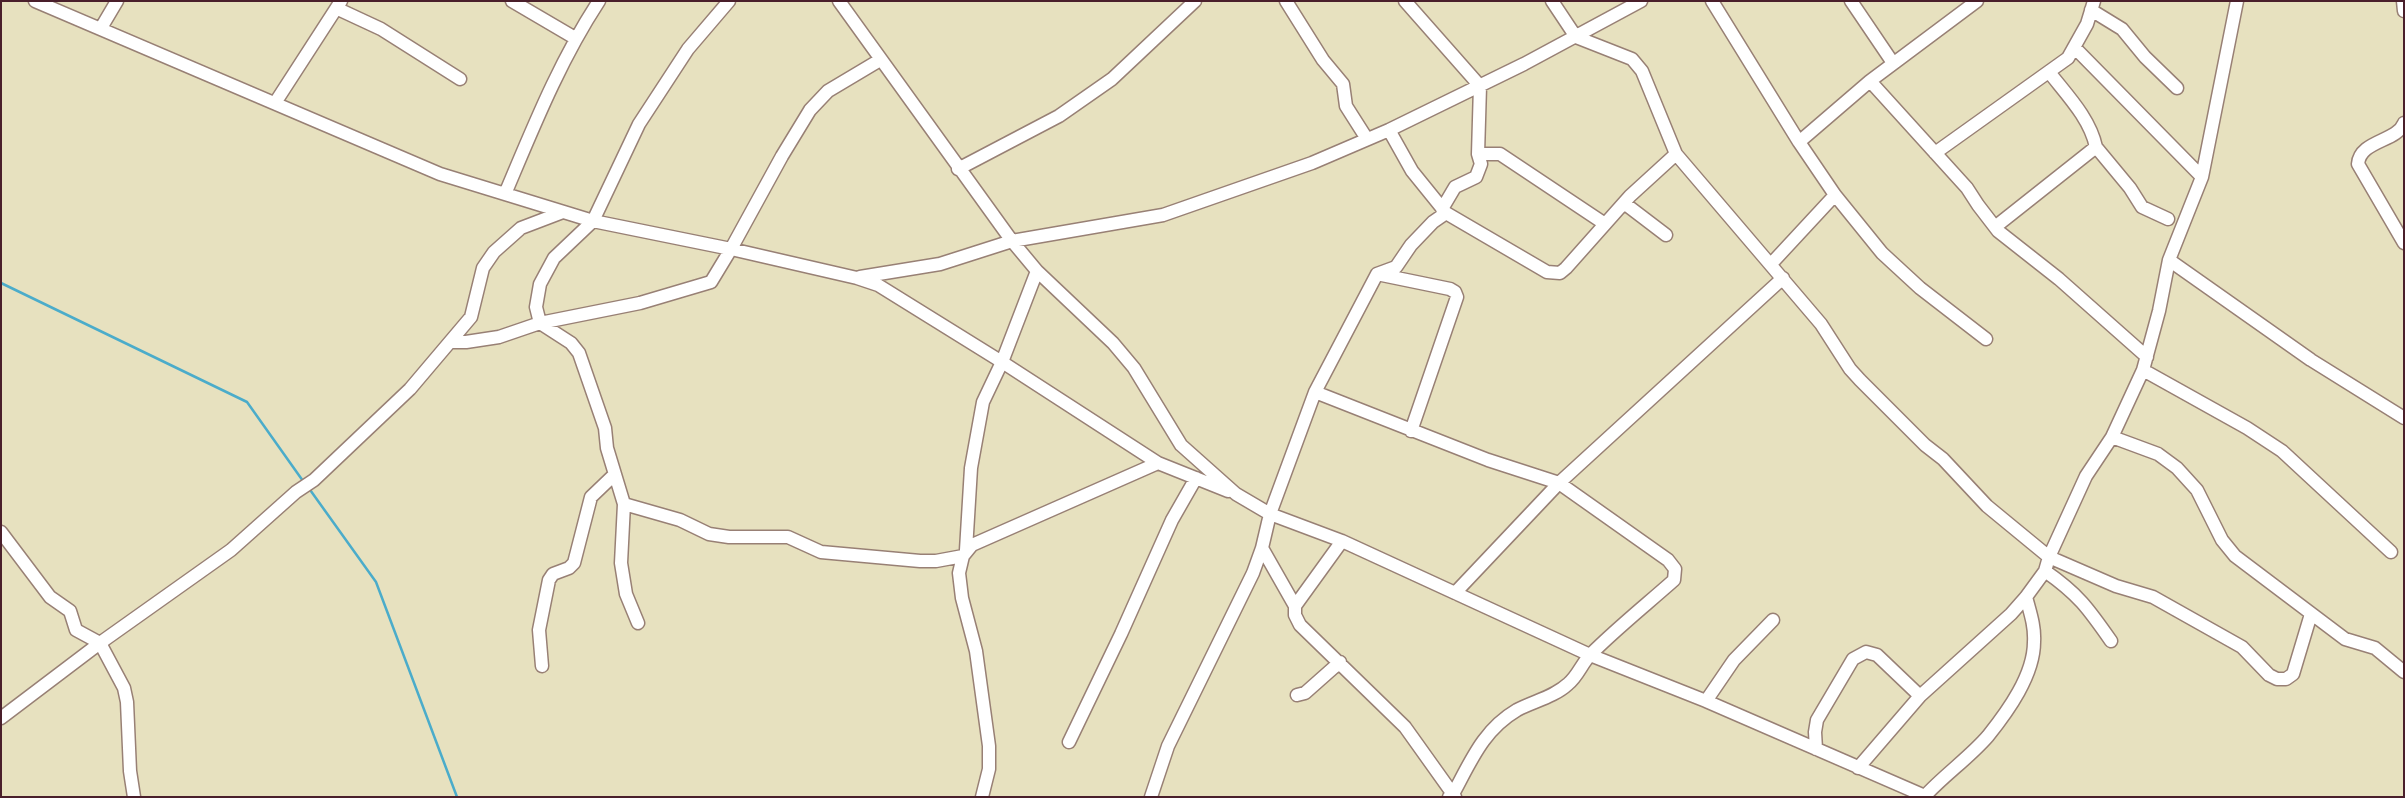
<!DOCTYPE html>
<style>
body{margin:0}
#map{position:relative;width:2405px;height:798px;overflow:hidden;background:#e7e1bf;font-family:"EB Garamond",serif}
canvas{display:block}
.frame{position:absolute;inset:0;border:2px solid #4a1f2b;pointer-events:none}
</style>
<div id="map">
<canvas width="2405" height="798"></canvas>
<div class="frame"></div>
</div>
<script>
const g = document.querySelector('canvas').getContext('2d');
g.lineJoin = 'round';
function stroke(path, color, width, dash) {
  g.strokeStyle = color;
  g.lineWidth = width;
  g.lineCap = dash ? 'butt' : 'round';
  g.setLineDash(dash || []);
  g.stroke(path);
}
stroke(new Path2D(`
 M 1,283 L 247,402 L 303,481
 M 308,487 L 376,582 L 457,797`), '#4bacca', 2.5);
const minor = new Path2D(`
 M 35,1 L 440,174 L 593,221 L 731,249 L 857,278 L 878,285 L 1002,362 L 1158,463 L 1228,491
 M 512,1 L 575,38
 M 729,1 L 688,49 L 639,124 L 593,221 L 554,258 L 540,284 L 536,307 L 540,323 L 571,343 L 579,353 L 605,428 L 607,448 L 624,504 L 680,520 L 709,534 L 729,537 L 788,537 L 821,552 L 920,561 L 936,561 L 963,556
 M 839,1 L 1012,241 L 1037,271 L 1113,343 L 1134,368 L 1181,445 L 1236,494 L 1270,514 L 1342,541 L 1590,655 L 1706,701 L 1927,797
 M 1286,1 L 1323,60 L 1343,84 L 1346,106 L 1367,139
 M 1405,1 L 1480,86 L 1478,154
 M 1552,1 L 1576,37 L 1632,59 L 1642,71 L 1676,154 L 1821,324 L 1850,369 L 1860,380 L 1925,445 L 1943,459 L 1987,506 L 2049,557 L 2116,586 L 2153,597 L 2242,647 L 2269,675 L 2277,679 L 2286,679 L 2293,674 L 2311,614
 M 1712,1 L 1799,142 L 1835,195 L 1882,253 L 1920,288 L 1986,339
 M 1851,1 L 1893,63
 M 2403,1 L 2404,11
 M 338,9 L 381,29 L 460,79
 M 2091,10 L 2122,29 L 2145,57 L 2177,88
 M 101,28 L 117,1
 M 2075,48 L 2202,177
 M 2049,72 C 2066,94 2090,118 2096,147 L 2130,188 L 2142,207 L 2168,219
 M 1870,81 L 1967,188 L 1978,205 L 1998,231 L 2059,279 L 2147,357
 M 275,103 L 341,1
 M 2404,123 C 2397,142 2360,140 2358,164 L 2404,243
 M 1389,130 L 1412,171 L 1446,213 L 1547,272 L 1560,273 L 1566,268 L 1630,196 L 1676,154
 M 1799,142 L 1870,81 L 1977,1
 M 1935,153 L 2068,58 L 2087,24 L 2094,1
 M 958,169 L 1059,116 L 1112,79 L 1195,1
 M 505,194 C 533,128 559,62 599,1
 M 1624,203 L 1666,235
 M 1442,209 L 1455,187 L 1476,177 L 1481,164 L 1478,154 L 1500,154 L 1605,224
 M 1995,227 L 2096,147
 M 2169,260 L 2311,360 L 2404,418
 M 1771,264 L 1835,195
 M 1377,274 L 1450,289 L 1455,292 L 1457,297 L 1411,431
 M 860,277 L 940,264 L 1012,241 L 1163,215 L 1312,163 L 1389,130 L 1524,64 L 1641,1
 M 451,342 L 466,342 L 499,337 L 540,323 L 640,303 L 711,282 L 731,249 L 782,156 L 810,110 L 828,91 L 880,60
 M 2143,370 L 2247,428 L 2282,451 L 2391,552
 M 1315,392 L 1488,460 L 1559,483 L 1668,560 L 1675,569 L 1674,580 C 1647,604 1617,628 1591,654 C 1582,663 1578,676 1568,684 C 1554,697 1534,701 1517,710 C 1483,730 1471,761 1453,794 L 1449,797
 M 2112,437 L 2158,454 L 2177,468 L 2197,490 L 2222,540 L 2235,556 L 2345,639 L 2375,648 L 2404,672
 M 624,504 L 621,563 L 626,594 L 638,623
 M 1,532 L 50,597 L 70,611 L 76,630 L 100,643 L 124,688 L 127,702 L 130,771 L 134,797
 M 1262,548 L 1295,606 L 1295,615 L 1300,625 L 1405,727 L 1455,797
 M 966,550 L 971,468 L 983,402 L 1002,362 L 1037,271
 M 2045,571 C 2078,594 2088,608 2111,641
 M 1455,593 L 1559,483 L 1783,278
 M 1295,606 L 1342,541
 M 542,666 L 539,630 L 549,580 L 553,574 L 569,568 L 574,563 L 591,497 L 614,475
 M 1297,695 L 1305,693 L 1340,662
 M 1706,701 L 1734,660 L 1773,620
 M 1,718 L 100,643 L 231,550 L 296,492 L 314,480 L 410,389 L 471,317 L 483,268 L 494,252 L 521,228 L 563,212
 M 1069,742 L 1121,634 L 1172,520 L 1196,478
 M 1816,749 L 1815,732 L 1817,720 L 1853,659 L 1866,652 L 1877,655 L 1920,696
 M 1858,768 L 1920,696 L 2011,614 L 2026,597 L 2045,571 L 2049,557 L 2086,476 L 2112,437 L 2143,370 L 2159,311 L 2169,260 L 2202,177 L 2237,1
 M 982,797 L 989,769 L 989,746 L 976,651 L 962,598 L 959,573 L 963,556 L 972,545 L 1158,463
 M 1151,797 L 1168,746 L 1253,573 L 1262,548 L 1270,514 L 1315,392 L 1377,274 L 1396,267 L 1411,245 L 1433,222 L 1446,213
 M 1924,797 C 1944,775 1969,758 1988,736 C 2008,711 2034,675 2034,642 C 2035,626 2030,612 2026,597`);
stroke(minor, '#988075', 15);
stroke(minor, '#fff', 12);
</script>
